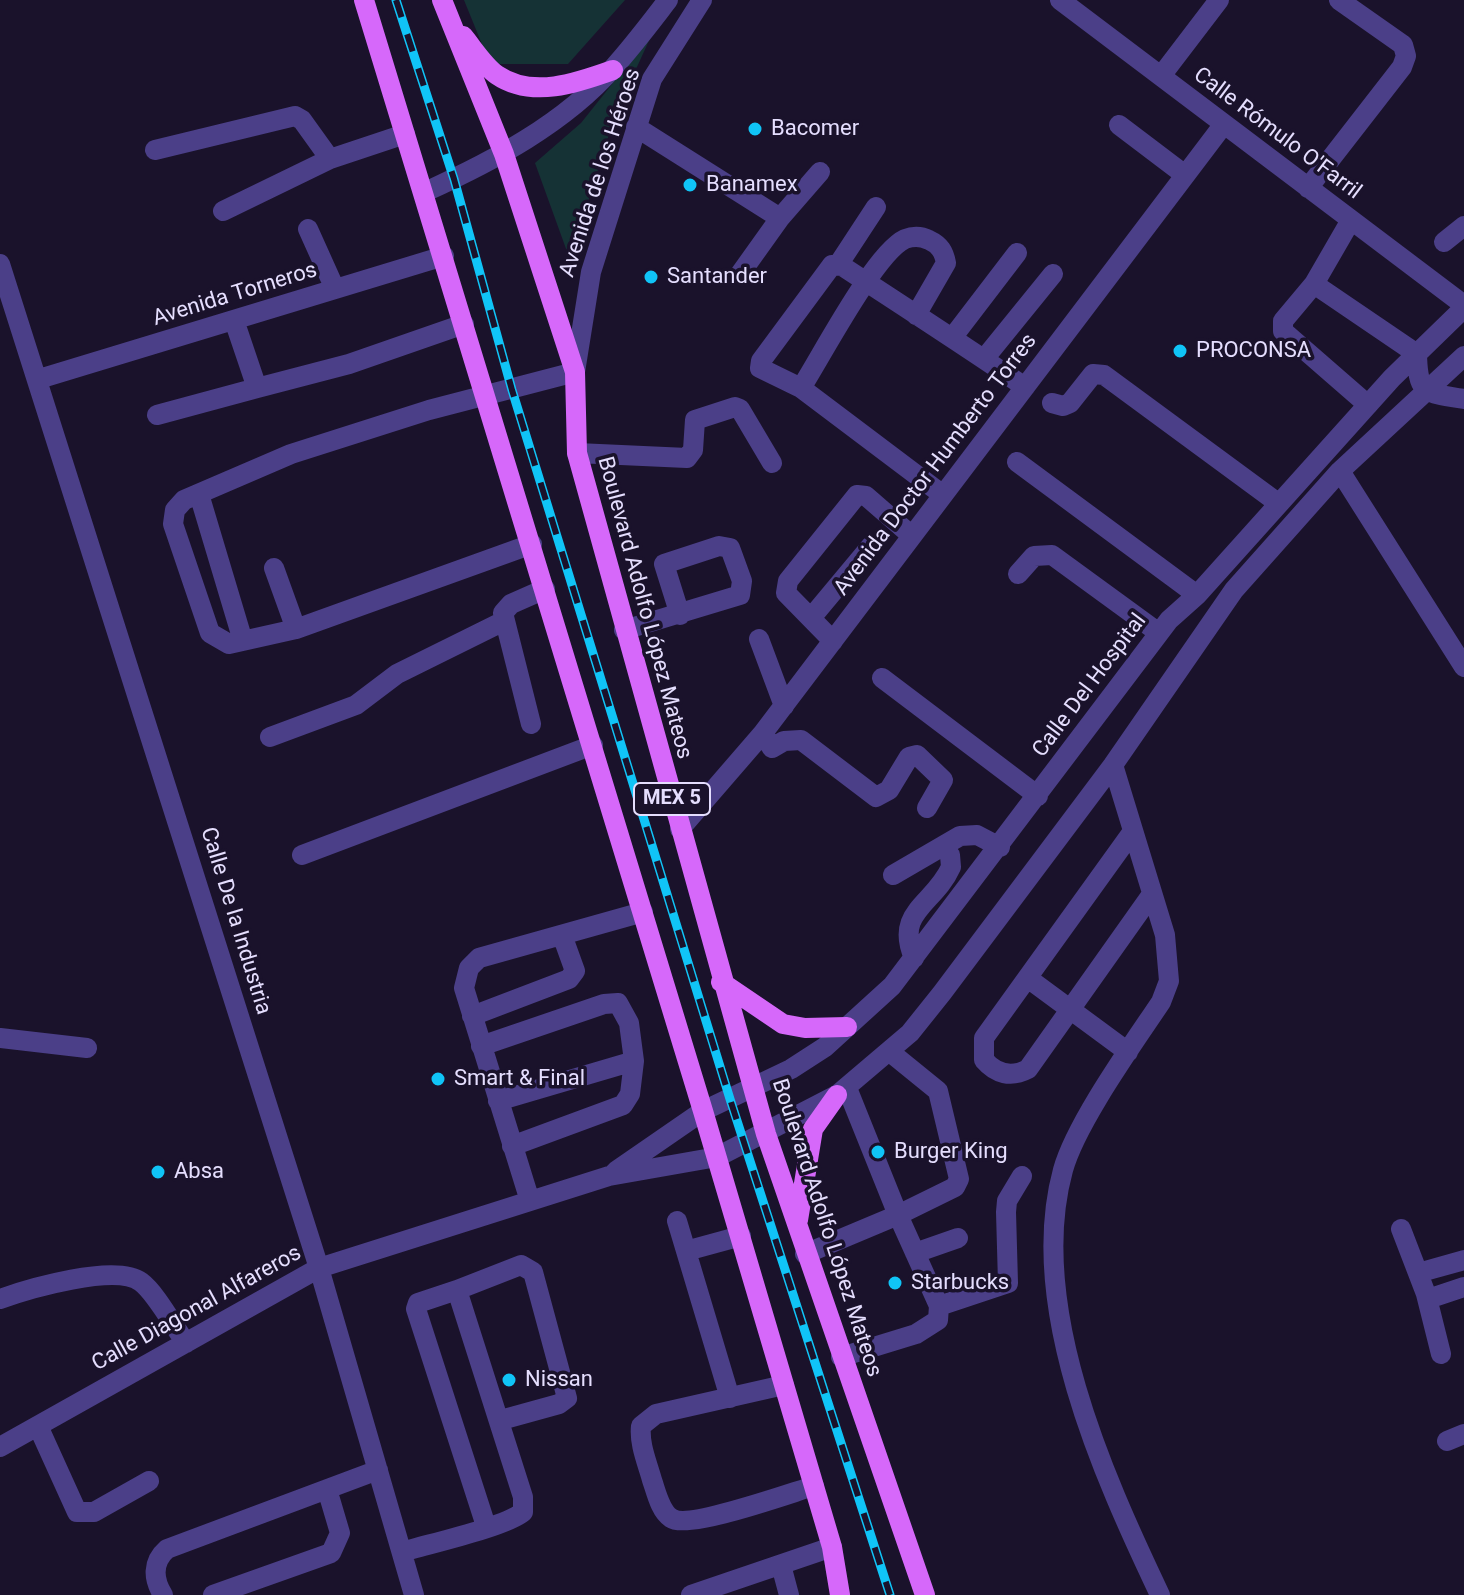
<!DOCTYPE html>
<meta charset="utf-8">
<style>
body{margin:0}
canvas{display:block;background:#1a122b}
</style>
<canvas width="1464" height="1595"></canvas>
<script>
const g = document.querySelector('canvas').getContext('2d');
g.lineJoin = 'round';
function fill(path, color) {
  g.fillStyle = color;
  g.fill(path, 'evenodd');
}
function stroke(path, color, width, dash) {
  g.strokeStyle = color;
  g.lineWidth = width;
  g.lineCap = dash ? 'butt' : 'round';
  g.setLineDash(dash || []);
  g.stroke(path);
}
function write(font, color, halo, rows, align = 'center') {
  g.font = font + ' Roboto,sans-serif';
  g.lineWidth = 7;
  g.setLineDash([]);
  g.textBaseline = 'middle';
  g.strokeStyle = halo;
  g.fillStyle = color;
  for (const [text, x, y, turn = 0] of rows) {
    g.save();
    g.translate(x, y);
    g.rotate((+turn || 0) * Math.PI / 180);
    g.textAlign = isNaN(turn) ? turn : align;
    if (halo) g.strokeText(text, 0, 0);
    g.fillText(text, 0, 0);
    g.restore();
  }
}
fill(new Path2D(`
 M 464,0 L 625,0 L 568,64 L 490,64 Z
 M 652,34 L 615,115 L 577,237 L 573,268 L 535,163 L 581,123 Z`), '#153235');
stroke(new Path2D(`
 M 1060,0 L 1464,305
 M 1161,76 L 1219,0
 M 1119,125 L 1185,175
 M 636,127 L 780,218 L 740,274
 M 155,150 L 295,116 L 302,120 L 330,159
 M 1308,188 L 1402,67 L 1406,56 L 1403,45 L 1339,0
 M 425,192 C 493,161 564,124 614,67 C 633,46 651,22 668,0
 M 223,211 L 330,159 L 405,134
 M 780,218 L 820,172
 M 1351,220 L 1314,284 L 1417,354 C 1418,396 1425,392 1464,399
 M 308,229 L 335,289
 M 1444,242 L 1464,226
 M 0,264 L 319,1268 L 414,1595
 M 838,265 L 876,207
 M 1314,284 L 1283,321 L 1283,331 L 1368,405
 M 916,315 L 946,263 C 944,252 940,245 929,240 C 921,236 913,236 905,239 C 875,253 821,357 801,388 L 760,368 L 761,361 L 832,265 L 842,266 C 903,306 965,346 1025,387
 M 952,338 L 1017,253
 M 984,359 L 1053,274
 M 39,379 L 444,256
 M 257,388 L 349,364 L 464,324
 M 801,388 L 943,495
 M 1052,403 L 1063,406 L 1070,403 L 1093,374 L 1104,375 L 1278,503
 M 157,415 L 257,388 L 234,320
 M 577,453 L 687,458 L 693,450 L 695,420 L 735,407 L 740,409 L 772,463
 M 1017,462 L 1197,595
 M 1340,471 L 1464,667
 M 199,494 L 243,641
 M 532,544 L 296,629 L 229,644 L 210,633 L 173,524 L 175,510 L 184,500 L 291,454 L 429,410 L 575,372 L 591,272 L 652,79 L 702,0
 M 274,568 L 296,629
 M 1018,574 L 1034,556 L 1052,555 L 1159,633
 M 811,618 L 871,546
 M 624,630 L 740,595 L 742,581 L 730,548 L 719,546 L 664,564 L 680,615
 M 759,639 L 784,706
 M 833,641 L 786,593 L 788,581 L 857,495 L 866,496 L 912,536
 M 882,678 L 1038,796
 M 531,724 L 503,613 L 511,604 L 545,589
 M 763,733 L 772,748 L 784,741 L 801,740 L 876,797 L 889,790 L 909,757 L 917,755 L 943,780 L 927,808
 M 270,737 L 356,705 L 397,674 L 504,621
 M 1113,765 L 1165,935 L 1169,981 L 1161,1002 C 1133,1044 1076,1123 1063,1170 C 1026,1305 1103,1475 1160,1595
 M 680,829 L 763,733 L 1224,124
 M 1133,831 L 984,1038 L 984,1060 C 996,1074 1011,1078 1028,1069 L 1152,894
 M 302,855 L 593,745
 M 893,875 L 960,836 L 977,835 L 1000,847
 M 914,958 C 894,911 934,905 951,867 L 950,855 L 942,847
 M 1029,979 L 1128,1052
 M 472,1016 L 569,979 L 575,971 L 562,935
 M 0,1038 L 87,1048
 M 481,1046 L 604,1004 L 618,1003 L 629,1023 L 634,1061
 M 847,1088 L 898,1215 L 955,1187 L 959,1179 L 938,1091 L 890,1052
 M 498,1101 L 634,1061 L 630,1094 L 623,1105 L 512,1146
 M 616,1171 L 703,1111 L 791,1069 L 825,1047 L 892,986 L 1169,620 L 1197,595 L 1392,378 L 1464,308
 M 530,1201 L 464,988 L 469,968 L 479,958 L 643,912
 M 677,1221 L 730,1398
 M 1401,1229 L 1426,1294 L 1441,1354
 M 686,1251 L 741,1236
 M 915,1253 L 958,1238
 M 805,1254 L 898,1215 L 939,1306 L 938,1320 L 916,1334 L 841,1357
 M 1420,1278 L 1425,1271 L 1464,1260
 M 457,1290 L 521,1265 L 533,1272 L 567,1398 L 559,1404 L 501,1420
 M 1426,1294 L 1434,1297 L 1464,1287
 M 0,1299 C 28,1289 116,1263 141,1282 C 156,1293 174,1327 186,1343
 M 939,1306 L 1008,1283 L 1006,1212 L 1007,1201 L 1022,1176
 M 784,1385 L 656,1414 L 641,1426 C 639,1444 647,1462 652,1480 C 656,1491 660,1511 671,1518 C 688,1530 790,1493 814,1486
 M 38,1426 L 77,1512 L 94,1512 L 149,1481
 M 1447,1441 L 1464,1434
 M 0,1447 L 319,1268 L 609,1176 L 717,1157 L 837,1095 L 910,1033 L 942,993 L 1113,765 L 1234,590 L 1340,471 L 1464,356
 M 402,1552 C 428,1544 505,1527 523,1512 L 523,1497 L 457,1290 L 418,1303 L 416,1309 L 486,1526
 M 781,1565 L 789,1595
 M 163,1595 C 153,1579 152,1562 167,1549 L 378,1470
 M 213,1595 L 331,1553 L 340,1533 L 327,1489
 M 691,1595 L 832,1547`), '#4b3f88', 20);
stroke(new Path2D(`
 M 364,0 L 703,1111 L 832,1547 L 840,1595
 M 442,0 L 504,154 L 575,372 L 577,453 L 766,1134 L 925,1595
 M 463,36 C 473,48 484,66 497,75 C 532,99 577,83 613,70
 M 721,982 L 783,1024 L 805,1028 L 847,1027
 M 798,1220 L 813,1129 L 837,1095`), '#d668fa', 20);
const rail = new Path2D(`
 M 396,0 L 454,179 L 512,390 L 730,1099 L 890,1595`);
stroke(rail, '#10c4f7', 9);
stroke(rail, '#1a122b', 6, [18]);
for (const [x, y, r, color] of [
 [755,129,8,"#10c4f7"],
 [690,185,8,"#10c4f7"],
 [651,277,8,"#10c4f7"],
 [1180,351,8,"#10c4f7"],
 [438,1079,8,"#10c4f7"],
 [878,1152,8,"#10c4f7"],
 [158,1172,8,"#10c4f7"],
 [895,1283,8,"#10c4f7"],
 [509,1380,8,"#10c4f7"]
]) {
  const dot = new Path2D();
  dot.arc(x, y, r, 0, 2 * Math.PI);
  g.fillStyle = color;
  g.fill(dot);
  stroke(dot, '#1a122b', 3);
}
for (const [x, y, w] of [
 [672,799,76]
]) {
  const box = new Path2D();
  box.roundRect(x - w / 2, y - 16, w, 32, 6);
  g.fillStyle = '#1a122b';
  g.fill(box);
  stroke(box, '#e5defe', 2);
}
write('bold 20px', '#e5defe', null, [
 ["MEX 5",672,799]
]);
write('22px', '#e5defe', '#1a122b', [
 ["Bacomer",771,129],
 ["Banamex",706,185],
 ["Santander",667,277],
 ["PROCONSA",1196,351],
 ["Smart & Final",454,1079],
 ["Burger King",894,1152],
 ["Absa",174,1172],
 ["Starbucks",911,1283],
 ["Nissan",525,1380]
], 'left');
write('22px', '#e5defe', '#1a122b', [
 ["Calle Rómulo O'Farril",1277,134,37],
 ["Avenida de los Héroes",601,173,-72],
 ["Avenida Torneros",235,295,-17],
 ["Avenida Doctor Humberto Torres",936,465,-53],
 ["Boulevard Adolfo López Mateos",644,608,75],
 ["Calle Del Hospital",1090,686,-53],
 ["Calle De la Industria",235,921,73],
 ["Boulevard Adolfo López Mateos",826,1228,72],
 ["Calle Diagonal Alfareros",197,1309,-29]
]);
</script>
